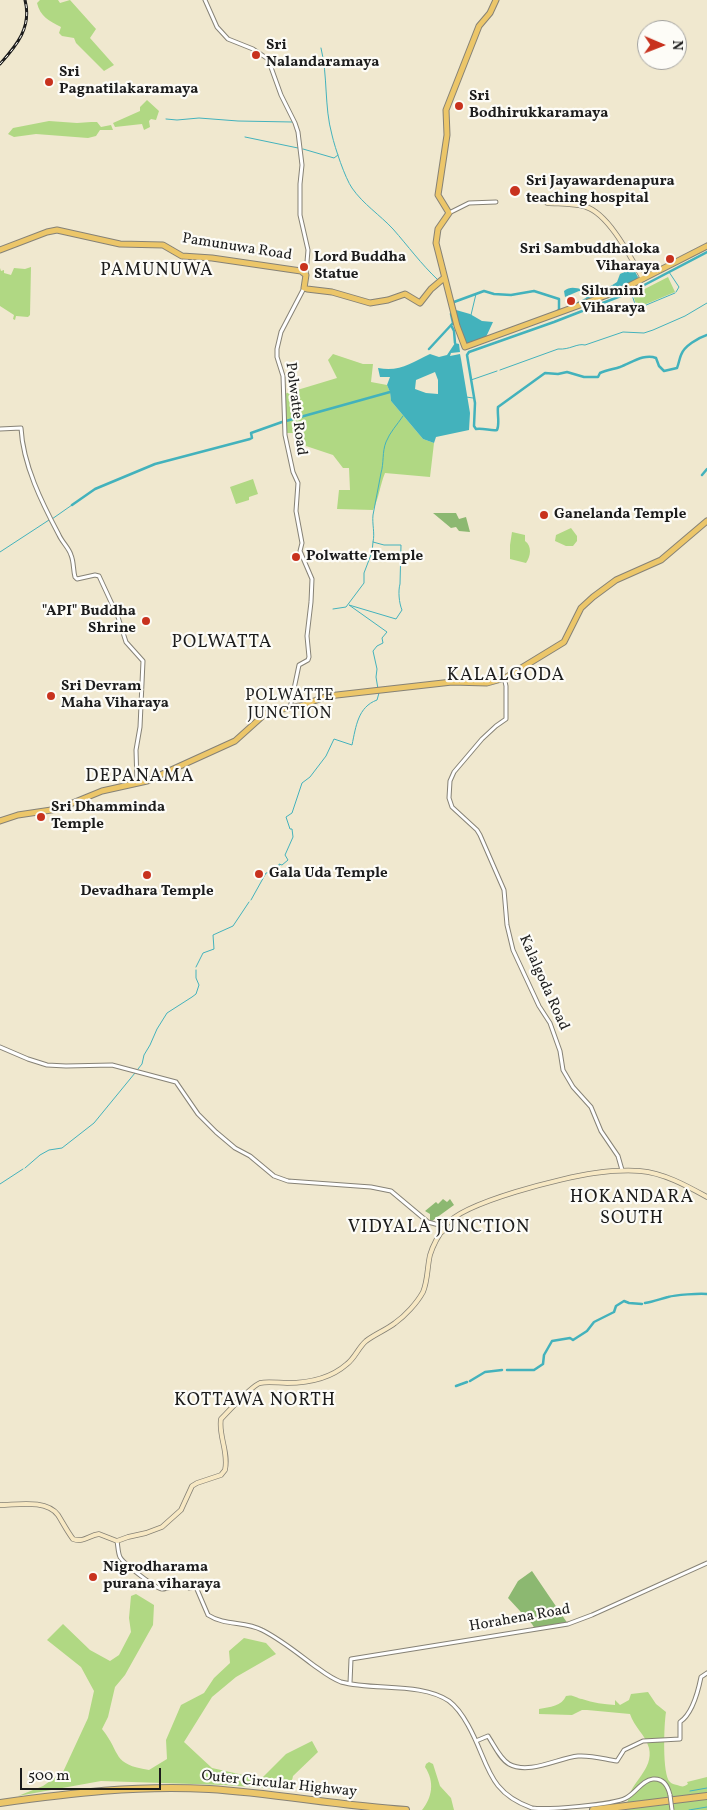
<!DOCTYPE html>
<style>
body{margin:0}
#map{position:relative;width:707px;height:1810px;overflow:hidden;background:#f0e8cf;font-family:Vollkorn,serif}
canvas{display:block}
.north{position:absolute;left:637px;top:20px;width:50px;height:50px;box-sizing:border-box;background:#fdfcf7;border:1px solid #a3a29f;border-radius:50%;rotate:91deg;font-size:14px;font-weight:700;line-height:20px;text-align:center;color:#1c1c1c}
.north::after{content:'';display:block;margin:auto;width:18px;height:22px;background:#c8321e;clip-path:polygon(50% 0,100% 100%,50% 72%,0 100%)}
.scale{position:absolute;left:20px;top:1768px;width:141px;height:22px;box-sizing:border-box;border:2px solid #1c1c1c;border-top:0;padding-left:6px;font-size:15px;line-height:18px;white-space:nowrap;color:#1c1c1c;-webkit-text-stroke:4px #fdfcf7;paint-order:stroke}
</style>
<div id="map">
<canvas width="707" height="1810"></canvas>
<div class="north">N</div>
<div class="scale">500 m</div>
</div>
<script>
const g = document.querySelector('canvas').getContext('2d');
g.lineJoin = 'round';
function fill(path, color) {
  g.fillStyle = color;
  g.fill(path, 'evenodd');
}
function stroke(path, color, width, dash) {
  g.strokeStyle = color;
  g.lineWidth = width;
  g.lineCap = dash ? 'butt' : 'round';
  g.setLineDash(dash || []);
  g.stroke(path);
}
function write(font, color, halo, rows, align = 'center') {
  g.font = font + ' Vollkorn,serif';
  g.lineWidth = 4.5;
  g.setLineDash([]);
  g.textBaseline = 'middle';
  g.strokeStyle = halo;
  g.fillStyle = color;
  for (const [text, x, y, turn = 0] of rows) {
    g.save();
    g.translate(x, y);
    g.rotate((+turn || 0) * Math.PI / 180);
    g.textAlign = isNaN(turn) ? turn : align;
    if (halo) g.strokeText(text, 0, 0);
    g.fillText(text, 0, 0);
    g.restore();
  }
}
fill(new Path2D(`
 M 40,0 L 58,0 L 60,3 L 70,0 L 96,29 L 90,38 L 114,65 L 104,71 L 76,43 L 74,38 L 62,36 L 59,33 L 61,27 C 49,21 40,16 37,3 Z
 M 147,100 L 159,111 L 156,120 L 151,119 L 149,121 L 150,127 L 144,130 L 142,124 L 115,127 L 113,123 L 140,111 L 140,107 Z
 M 49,121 L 77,123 L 91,122 L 97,122 L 101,127 L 111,125 L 113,130 L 100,130 L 96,136 L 88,138 L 36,134 L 14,137 L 8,134 L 13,128 Z
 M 31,267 L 30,315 L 28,317 L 16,316 L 15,320 L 13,319 L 14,315 L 0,306 L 0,268 L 1,271 L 4,270 L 4,273 L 11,275 L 14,268 L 25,269 Z
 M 668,277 L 675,292 L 639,307 L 637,307 L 633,295 Z
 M 333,354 L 363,364 L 373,364 L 371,382 L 387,385 L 390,392 L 391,401 L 423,439 L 434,443 L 430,477 L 385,473 C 380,485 379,498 373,510 L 337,509 L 339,490 L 350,490 L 349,468 L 343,468 L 333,455 L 306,446 L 305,441 L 299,440 L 296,433 L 287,433 L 284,394 L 337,378 L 328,360 Z
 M 253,479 L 258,494 L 249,497 L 249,500 L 236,504 L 230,487 Z
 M 571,528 L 577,536 L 577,541 L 573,546 L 566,546 L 555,541 L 556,535 Z
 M 512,532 L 525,535 L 525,541 C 532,546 531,556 526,563 L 510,559 L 510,545 Z
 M 136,1594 L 154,1605 L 153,1625 L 125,1675 L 115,1687 L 108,1717 L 102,1729 C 122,1754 111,1764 149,1770 L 167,1759 L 166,1740 L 181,1705 L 204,1693 L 214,1678 L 230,1663 L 229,1651 L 244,1638 L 266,1643 L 276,1654 L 236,1677 L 212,1697 L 184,1742 L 212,1768 L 261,1779 L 286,1754 L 312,1741 L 318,1752 L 293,1776 L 290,1790 L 224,1785 L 101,1781 L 18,1796 L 43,1786 L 63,1772 L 88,1718 L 94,1691 L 81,1667 L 47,1640 L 63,1624 L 90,1650 L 110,1661 L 119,1655 L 131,1632 L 129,1618 L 131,1596 Z
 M 648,1692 L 656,1704 L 666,1712 C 664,1723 662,1775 670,1782 C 672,1784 674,1784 677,1785 C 682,1787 684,1787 688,1784 L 687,1782 L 707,1777 L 707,1810 L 622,1810 L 621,1808 L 628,1801 C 630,1782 654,1770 649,1748 C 645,1734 634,1727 630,1714 L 587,1710 L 582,1710 L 572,1715 L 539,1714 L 539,1709 C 550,1707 562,1706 566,1696 C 573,1694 576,1698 582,1699 C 593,1703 604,1704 615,1705 L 615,1700 L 620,1705 L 629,1700 L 631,1694 Z
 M 429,1762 L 433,1764 L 440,1786 L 451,1798 L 454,1810 L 422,1810 C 432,1798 435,1782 425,1767 L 426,1764 Z`), '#b0d883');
fill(new Path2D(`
 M 433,513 L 456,513 L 459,519 L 466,517 L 470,532 L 459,531 L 456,527 L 451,528 Z
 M 443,1199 L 447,1202 L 450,1199 L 454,1205 L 432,1221 L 430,1220 L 430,1214 L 425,1211 L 436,1202 L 438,1204 Z
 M 532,1571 L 568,1624 L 535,1629 L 532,1624 L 508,1598 L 518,1581 Z`), '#8cb871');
fill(new Path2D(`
 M 633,268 L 638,277 L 637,280 L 613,291 L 565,309 L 565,308 L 586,298 L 586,293 L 579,291 L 565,297 L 564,291 C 573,283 583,292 594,291 C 602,290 610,287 617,282 L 620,274 Z
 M 456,310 L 470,314 L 482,321 L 493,322 L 486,337 L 465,344 L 455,314 Z
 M 455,343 L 459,344 L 460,352 L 451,353 L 450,356 L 460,354 L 461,359 L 470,413 L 469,430 L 436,437 L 434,443 L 423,439 L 391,401 L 390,392 L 387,385 L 390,377 L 380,377 L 378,368 C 400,372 411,363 430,354 L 439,357 L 447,355 ZM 435,372 L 438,380 L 438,394 L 426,393 L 415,389 L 416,380 Z`), '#43b2bc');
stroke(new Path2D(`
 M 321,48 C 328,76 324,106 332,135 C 335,148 345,178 352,188 C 363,204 380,215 393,229 C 408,246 421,264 438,280
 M 166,119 L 177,120 L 199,118 L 238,121 L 292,122
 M 245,137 L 298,148
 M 303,149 L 334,158 L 338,155
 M 669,272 L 679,287 L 676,292
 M 631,292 L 636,307 L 639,308 L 675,293
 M 471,315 L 476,294
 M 500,370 L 558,349 C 570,350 577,343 585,345 L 623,332 L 644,333 L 653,330 L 685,316 L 707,303
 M 471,380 L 497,371
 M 466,397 L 473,398
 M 52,519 L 72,505
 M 0,552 L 49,520
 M 333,609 L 346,607 L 364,583 L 364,573 L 372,552 L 373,542
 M 378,689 L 376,677 L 377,669 L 373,651 L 377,646 L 383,643 L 382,638 L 387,632 L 349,605 L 396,619 L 402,610 C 399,603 398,591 400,584 L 401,545 L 384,545 L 373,542 C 375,533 372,524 373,515 C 376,501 378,487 381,473 C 384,463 382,452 386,442 C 390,432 397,425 403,416
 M 251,900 L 266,873 L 279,871 L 279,864 L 282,865 L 288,860 L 285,855 L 293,837 L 292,829 L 290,829 L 286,817 L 292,813 L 302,783 L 310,777 L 326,756 L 334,739 L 352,745 C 356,726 358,707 377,700 L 379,693
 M 196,967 L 203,953 L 214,949 L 213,935 L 233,926 L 249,902
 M 138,1069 L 142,1064 L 144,1055 L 150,1045 L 157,1029 L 167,1013 L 192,997 L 196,994 L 199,985 L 196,978 L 196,970
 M 25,1168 L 40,1155 L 49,1150 L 62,1148 L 94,1123 L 135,1073
 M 0,1184 L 23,1169
 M 690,1791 L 707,1788
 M 689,1810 L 707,1807`), '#43b2bc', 1);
stroke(new Path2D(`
 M 707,252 L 631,292 L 554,322 L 469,352 L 467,355 L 475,403 L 474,426 L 476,429 C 484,428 491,431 497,430 C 500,424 497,414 498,407 L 545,373 L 558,374 L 567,372 L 584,377 L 598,377 L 600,373 C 607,370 614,369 620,367 C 631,363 645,353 656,358 L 659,366 L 664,371 L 677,368 C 679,363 679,360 681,355 C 684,346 698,338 707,335
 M 454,302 L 484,291 L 494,294 L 511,295 L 534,291 L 559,299 L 559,310 L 557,311
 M 451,325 L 454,331 L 455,343
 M 429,349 L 453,323 L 451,314
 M 286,421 L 390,392
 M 702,475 L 707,469
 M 72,505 L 95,489 L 155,464 L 250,439 L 252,438 L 251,433 L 282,422
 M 645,1303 C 653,1302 660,1299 668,1297 C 675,1295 700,1293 707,1294
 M 507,1370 L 534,1370 L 543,1364 L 544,1355 L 552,1341 L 570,1338 L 573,1340 L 587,1331 L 594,1322 L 614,1312 L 616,1306 L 624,1301 L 629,1303 L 642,1304
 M 470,1381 L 485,1372 L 502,1370
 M 456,1386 L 467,1382`), '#43b2bc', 2.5);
const tertiary = new Path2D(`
 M 205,0 L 217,27 L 228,39 L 253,49 L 268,59 L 281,95 L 295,123 L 298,132 L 302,165 L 300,184 L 300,215 L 308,250 L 306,274
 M 449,213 L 469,203 L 496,202
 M 0,429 L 21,428 C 23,465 42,503 59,535 C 62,542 69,548 71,555 C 74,562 73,570 75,577 L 77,579 L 95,575 L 99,576 L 118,617 L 126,642 L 143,661 L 140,727 L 136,750 L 137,783
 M 504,677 L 506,686 L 506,719 L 496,726 L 482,739 L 454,772 L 450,781 L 449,798 L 452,807 L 477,830 L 480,835 L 504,890 L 507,925 L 513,950 L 539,1006 L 550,1023 L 560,1051 L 563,1070 L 573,1087 L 591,1107 L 601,1131 L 618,1156 L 622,1170
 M 290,708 L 299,665 L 308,660 L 309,657 L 307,636 L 311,602 L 312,579 L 300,551 L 302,543 L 296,511 L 298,483 L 293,472 L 285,435 L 283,376 L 277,357 L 277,349 L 281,332 L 304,288
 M 0,1047 L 28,1059 L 47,1065 L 66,1066 L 112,1065 L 176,1082 L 198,1114 L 216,1132 L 235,1148 L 250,1156 L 274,1176 L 288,1181 L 371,1187 L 391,1191 L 428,1222 L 439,1225 L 446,1224
 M 117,1541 C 118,1546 118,1553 120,1557 C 122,1562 156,1589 162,1589 C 168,1589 175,1585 181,1584 L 189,1588 L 196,1587 L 208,1615 C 225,1626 245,1621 262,1630 C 280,1639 296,1652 312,1664 C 322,1671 330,1678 341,1682 C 374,1691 421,1682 449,1701 C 457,1707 463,1716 468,1725 C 489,1762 486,1792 532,1808 C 546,1810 613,1805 626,1798 C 636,1793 642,1780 653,1779 C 664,1778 668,1786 670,1795
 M 350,1683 L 351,1659 L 568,1624 L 592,1615 L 707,1563
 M 476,1741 L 488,1736 C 494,1745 500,1759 509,1764 C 529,1775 558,1758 578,1756 C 591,1755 604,1759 617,1761 L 624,1750 L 643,1741 L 680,1739 L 680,1722 C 692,1714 698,1692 701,1677 L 707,1673`);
const secondary = new Path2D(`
 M 547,203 C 560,204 574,203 586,207 C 609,214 631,258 643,279
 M 439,1225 L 442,1232
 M 0,1505 C 17,1505 46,1499 58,1515 C 63,1523 67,1531 73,1539 C 84,1543 89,1535 99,1534 L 117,1541 L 128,1537 L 146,1533 L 162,1527 L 181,1510 L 192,1486 L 197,1483 L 221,1475 L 225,1470 C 229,1452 218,1435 221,1419 C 230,1410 250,1387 260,1383 C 268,1381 279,1383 287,1383 C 308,1383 330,1379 347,1364 C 355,1358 358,1348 366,1341 C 375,1334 386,1330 395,1323 C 405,1316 417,1303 423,1292 C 428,1280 427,1268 430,1255 C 433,1245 440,1233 446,1225 C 463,1202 565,1177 595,1173 C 610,1171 625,1170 640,1171 C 664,1173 687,1186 707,1197`);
const primary = new Path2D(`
 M 496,0 L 490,13 L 479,26 L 446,110 L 447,135 L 438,195 L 449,213 L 438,229 L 436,243 L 457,326 L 465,347 L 621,290 L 707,246
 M 0,250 L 47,232 L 57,230 L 120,244 L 163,245 L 182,256 L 212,258 L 301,271 L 306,275 L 304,288 L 307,289 L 332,292 L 370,303 L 388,300 L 405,294 L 420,303 L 431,289 L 444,278
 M 0,821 L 18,815 L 58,809 L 102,791 L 147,781 L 235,741 L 265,714 L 276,710 L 300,706 L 328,696 L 452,682 L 487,683 L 505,678 L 564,642 L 581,608 L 593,597 L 616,580 L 661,560 L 707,521`);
const motorway = new Path2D(`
 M 0,1803 C 71,1793 137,1785 209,1789 C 275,1793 340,1806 406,1810
 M 593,1810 L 707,1796`);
stroke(tertiary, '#868276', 5);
stroke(secondary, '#868276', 5.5);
stroke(primary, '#868276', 7);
stroke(motorway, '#868276', 8);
stroke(tertiary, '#fff', 3);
stroke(secondary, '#f7e8c3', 4);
stroke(primary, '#ecc669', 5);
stroke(motorway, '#ecc669', 6);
const rail = new Path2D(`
 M 0,64 C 17,45 32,27 25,0`);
stroke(rail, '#1c1c1c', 3);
stroke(rail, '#fdfcf7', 1, [4]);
const tertiaryBridge = new Path2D(`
 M 670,1795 L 672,1810`);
stroke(tertiaryBridge, '#868276', 5, []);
stroke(tertiaryBridge, '#fff', 3);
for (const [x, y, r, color] of [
 [256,55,5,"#c8321e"],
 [49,82,5,"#c8321e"],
 [459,106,5,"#c8321e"],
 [515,191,6,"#c8321e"],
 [670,259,5,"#c8321e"],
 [304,267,5,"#c8321e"],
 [571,301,5,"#c8321e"],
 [544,515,5,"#c8321e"],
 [296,557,5,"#c8321e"],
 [146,621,5,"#c8321e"],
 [51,696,5,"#c8321e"],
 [41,817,5,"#c8321e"],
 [259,874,5,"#c8321e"],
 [147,875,5,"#c8321e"],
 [93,1577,5,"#c8321e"]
]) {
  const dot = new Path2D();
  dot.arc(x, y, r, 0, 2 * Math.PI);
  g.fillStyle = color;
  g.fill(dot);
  stroke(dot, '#fdfcf7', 2);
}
write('bold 15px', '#1c1c1c', '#fdfcf7', [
 ["Sri",266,46],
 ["Nalandaramaya",266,63],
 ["Sri",59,73],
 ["Pagnatilakaramaya",59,90],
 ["Sri",469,97],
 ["Bodhirukkaramaya",469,114],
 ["Sri Jayawardenapura",526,182],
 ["teaching hospital",526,199],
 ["Sri Sambuddhaloka",660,250,"right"],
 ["Viharaya",660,267,"right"],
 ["Lord Buddha",314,258],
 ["Statue",314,275],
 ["Silumini",581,292],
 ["Viharaya",581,309],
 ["Ganelanda Temple",554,515],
 ["Polwatte Temple",306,557],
 ["\"API\" Buddha",136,612,"right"],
 ["Shrine",136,629,"right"],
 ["Sri Devram",61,687],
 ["Maha Viharaya",61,704],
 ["Sri Dhamminda",51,808],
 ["Temple",51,825],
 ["Gala Uda Temple",269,874],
 ["Devadhara Temple",147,892,"center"],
 ["Nigrodharama",103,1568],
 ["purana viharaya",103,1585]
], 'left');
write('15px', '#1c1c1c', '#fdfcf7', [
 ["Pamunuwa Road",237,248,9],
 ["Polwatte Road",295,409,83],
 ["Kalalgoda Road",543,983,66],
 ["Horahena Road",520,1619,-10],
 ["Outer Circular Highway",279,1785,6]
]);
g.letterSpacing = '1px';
write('16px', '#1c1c1c', '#fdfcf7', [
 ["POLWATTE",290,697],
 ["JUNCTION",290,715]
]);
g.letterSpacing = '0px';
g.letterSpacing = '1px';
write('18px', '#1c1c1c', '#fdfcf7', [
 ["PAMUNUWA",157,272],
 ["POLWATTA",222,644],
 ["KALALGODA",506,677],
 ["DEPANAMA",140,778],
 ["HOKANDARA",632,1199],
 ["SOUTH",632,1220],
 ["VIDYALA JUNCTION",439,1229],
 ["KOTTAWA NORTH",255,1402]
]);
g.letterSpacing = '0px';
</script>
